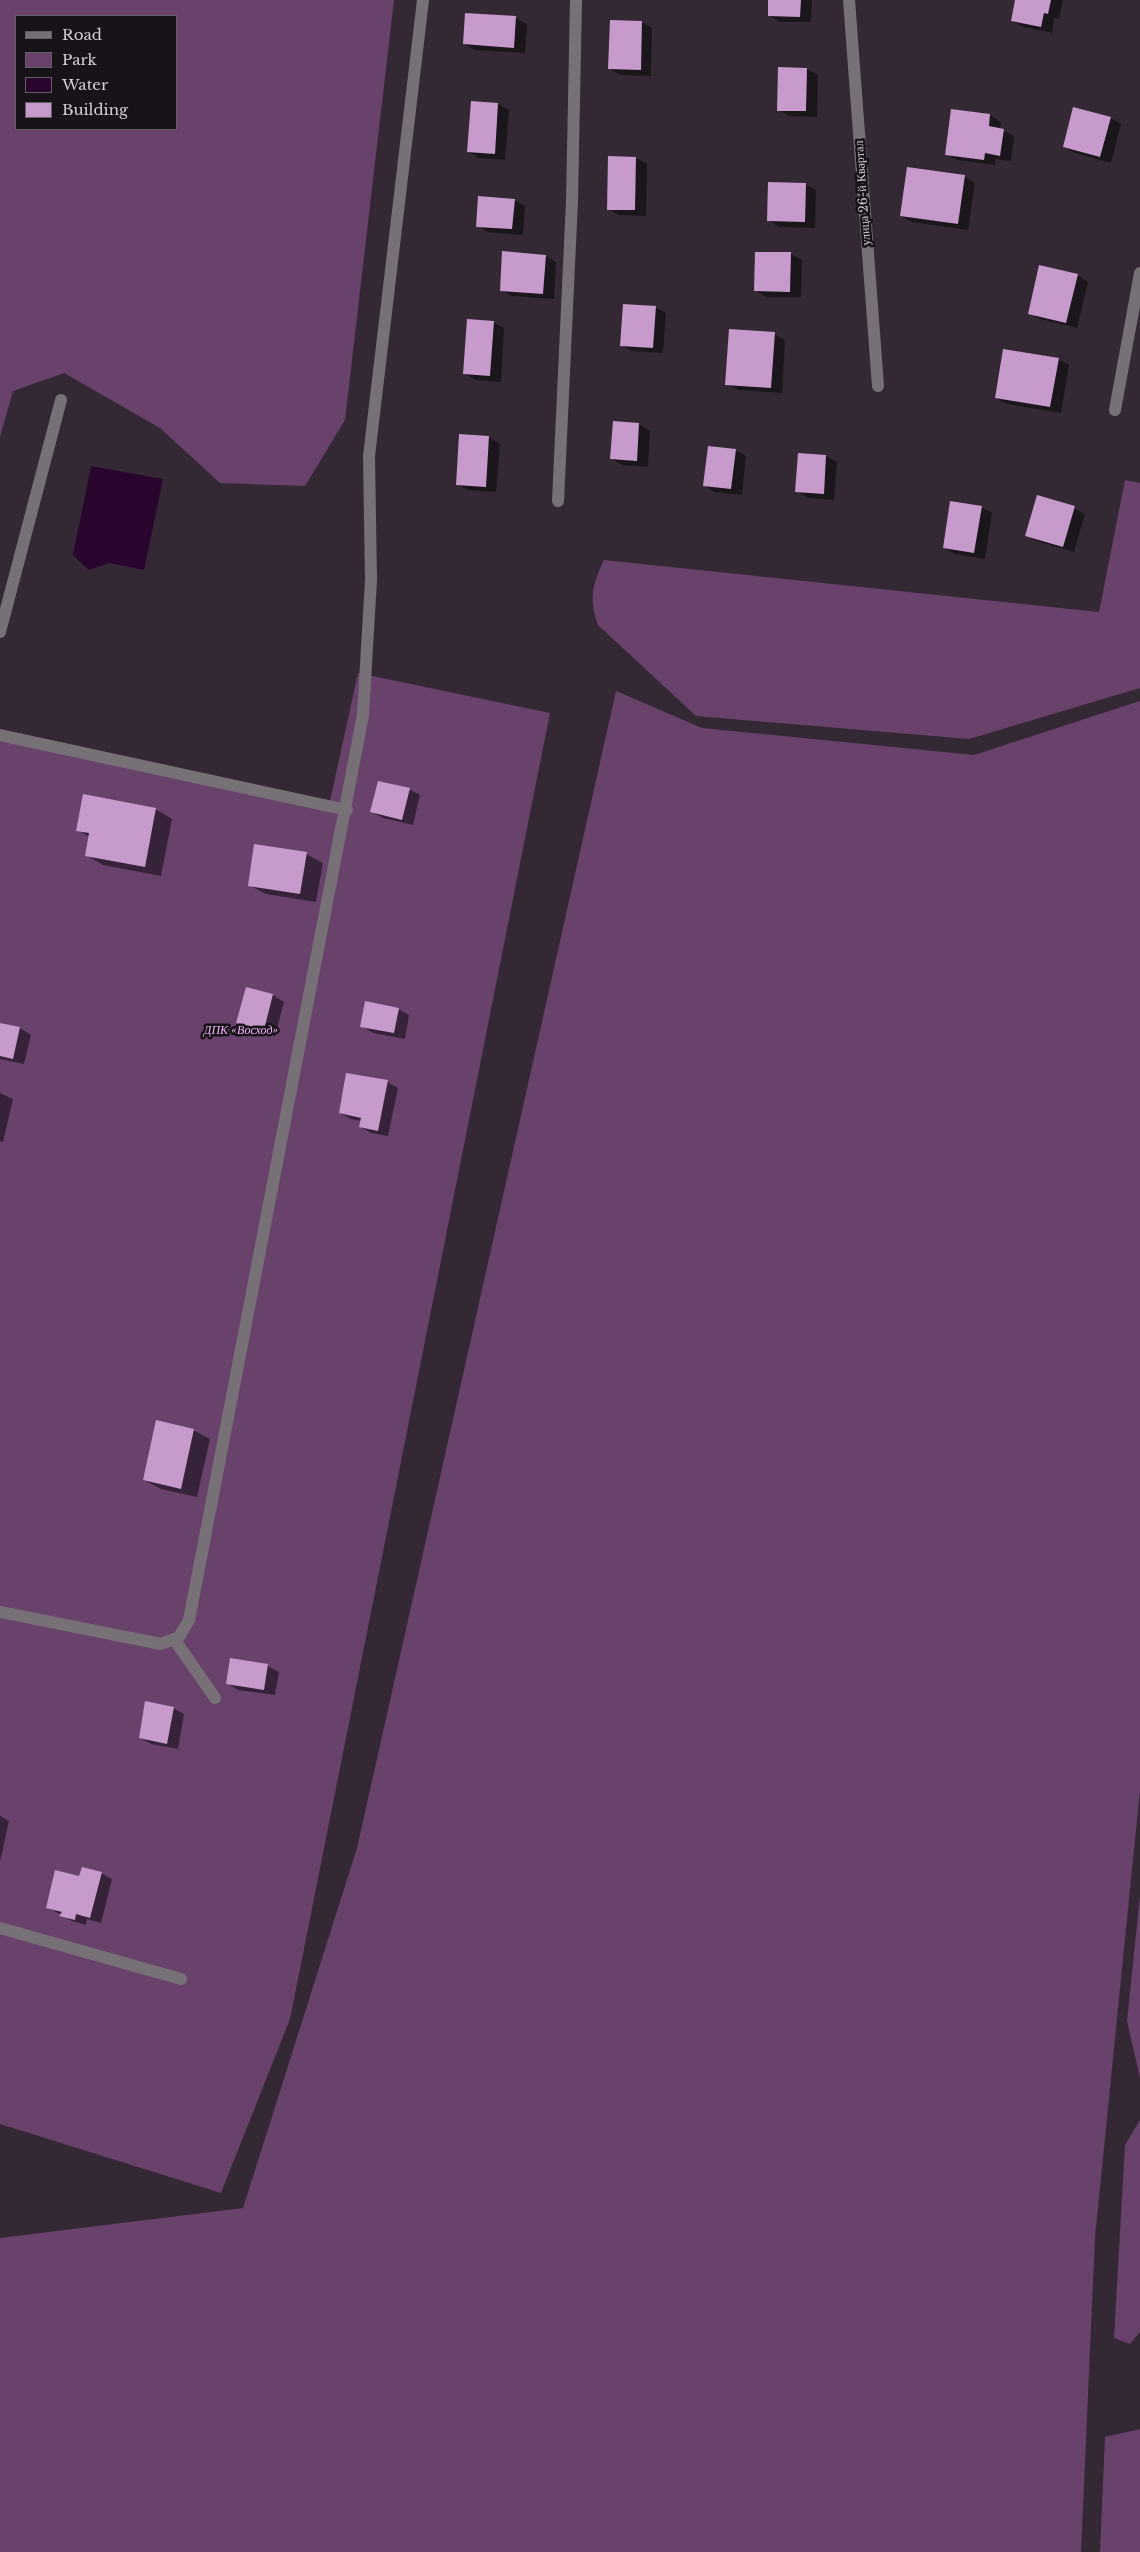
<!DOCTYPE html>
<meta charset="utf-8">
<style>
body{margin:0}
#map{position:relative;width:1140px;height:2552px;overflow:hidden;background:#342835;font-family:"Libre Baskerville",serif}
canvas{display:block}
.legend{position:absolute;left:15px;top:15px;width:162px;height:115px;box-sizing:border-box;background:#181319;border:1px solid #645e65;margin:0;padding:6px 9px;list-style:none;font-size:15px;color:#d6ced6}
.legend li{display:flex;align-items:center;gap:10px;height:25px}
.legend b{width:25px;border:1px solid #645e65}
</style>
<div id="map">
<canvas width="1140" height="2552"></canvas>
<ul class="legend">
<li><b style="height:6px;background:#777177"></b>Road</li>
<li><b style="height:14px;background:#68426b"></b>Park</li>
<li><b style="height:14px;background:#2a062e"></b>Water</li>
<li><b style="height:14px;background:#c69aca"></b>Building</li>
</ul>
</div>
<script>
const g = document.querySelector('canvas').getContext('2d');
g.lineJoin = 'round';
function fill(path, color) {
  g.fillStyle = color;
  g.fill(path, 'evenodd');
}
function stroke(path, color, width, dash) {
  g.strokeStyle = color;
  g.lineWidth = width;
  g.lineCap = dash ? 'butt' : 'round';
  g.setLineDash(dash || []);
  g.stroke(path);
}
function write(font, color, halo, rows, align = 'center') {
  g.font = font + ' "Libre Baskerville",serif';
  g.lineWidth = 5;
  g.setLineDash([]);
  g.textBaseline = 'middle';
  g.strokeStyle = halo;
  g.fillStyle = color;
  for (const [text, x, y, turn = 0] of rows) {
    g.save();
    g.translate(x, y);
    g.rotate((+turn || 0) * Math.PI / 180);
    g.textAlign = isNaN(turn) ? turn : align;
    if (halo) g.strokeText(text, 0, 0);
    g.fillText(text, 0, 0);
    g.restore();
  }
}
fill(new Path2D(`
 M 0,0 L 394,0 L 345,420 L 305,486 L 220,483 L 160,428 L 64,373 L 13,391 L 0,437 ZM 16,16 L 176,16 L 176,129 L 16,129 Z
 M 1125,480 L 1140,483 L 1140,688 L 969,739 L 696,716 L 598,625 C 589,599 592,585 604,560 L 1099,612 Z
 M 358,673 L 550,713 L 290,2019 L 221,2193 L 0,2124 L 0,729 L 330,801 Z
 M 616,691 L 702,728 L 974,755 L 1140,701 L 1140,1790 L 1095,2237 L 1081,2552 L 0,2552 L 0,2238 L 243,2208 L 357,1848 Z
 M 1140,1896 L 1140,2078 L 1127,2021 Z
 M 1140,2120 L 1140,2332 L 1130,2344 L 1114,2338 L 1125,2145 Z
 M 1140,2429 L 1140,2552 L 1100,2552 L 1105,2437 Z`), '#68426b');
fill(new Path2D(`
 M 91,466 L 163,479 L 144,570 L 109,563 L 89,570 L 73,555 Z`), '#2a062e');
fill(new Path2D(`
 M 770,0 L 812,0 L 811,22 L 780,22 L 769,15 Z
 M 1016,0 L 1063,0 L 1059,19 L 1054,18 L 1052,33 L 1023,27 L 1012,21 Z
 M 466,14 L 516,18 L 527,24 L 525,53 L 475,50 L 464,44 Z
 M 641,22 L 652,28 L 651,76 L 620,75 L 610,69 Z
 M 779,69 L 807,69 L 818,75 L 817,117 L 789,116 L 778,110 Z
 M 498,104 L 509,110 L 505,160 L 479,158 L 469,152 Z
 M 952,110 L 990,115 L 1001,122 L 1000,129 L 1014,136 L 1011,161 L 996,159 L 995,165 L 957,160 L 946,154 Z
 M 1111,118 L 1121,124 L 1111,163 L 1075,153 L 1064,147 Z
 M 609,157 L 636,158 L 647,164 L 646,216 L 619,215 L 608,209 Z
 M 964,176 L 975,183 L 968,230 L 912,222 L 901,216 Z
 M 805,184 L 816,190 L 815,228 L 779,227 L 768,220 Z
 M 514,200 L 525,206 L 523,235 L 488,232 L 478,226 Z
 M 791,254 L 802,260 L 801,297 L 766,297 L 755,290 Z
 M 545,256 L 556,262 L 554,299 L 512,296 L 501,290 Z
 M 1077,275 L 1088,282 L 1077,328 L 1040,319 L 1029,313 Z
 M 655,307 L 666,313 L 663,353 L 632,351 L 621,345 Z
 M 493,322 L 504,328 L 501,382 L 476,380 L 465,374 Z
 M 774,334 L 785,340 L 782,393 L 738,390 L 727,384 Z
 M 1058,359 L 1069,365 L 1061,413 L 1007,404 L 996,398 Z
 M 614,423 L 639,424 L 650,431 L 648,467 L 622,465 L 611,459 Z
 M 489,437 L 500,444 L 496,492 L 468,490 L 457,484 Z
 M 735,450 L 746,456 L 742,495 L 715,492 L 705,486 Z
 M 799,454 L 826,456 L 837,462 L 834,500 L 808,498 L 797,491 Z
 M 981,507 L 992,513 L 985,559 L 955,554 L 944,548 Z
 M 1074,508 L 1085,514 L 1074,552 L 1037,541 L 1026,535 Z
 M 409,789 L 420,795 L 413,825 L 383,818 L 372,812 Z
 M 155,809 L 172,819 L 161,876 L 103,865 L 86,855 L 89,837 L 78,830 Z
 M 306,854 L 323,863 L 316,902 L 266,894 L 249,885 Z
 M 247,988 L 273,995 L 284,1002 L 275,1036 L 248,1028 L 237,1022 Z
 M 398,1009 L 409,1015 L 405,1039 L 373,1033 L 362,1026 Z
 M 0,1024 L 20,1028 L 31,1035 L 24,1064 L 0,1059 Z
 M 387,1082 L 398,1088 L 388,1136 L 371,1133 L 361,1127 L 362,1121 L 351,1119 L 340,1113 Z
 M 0,1093 L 13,1099 L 3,1142 L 0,1141 Z
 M 193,1430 L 210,1439 L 197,1497 L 161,1489 L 144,1480 Z
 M 231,1660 L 268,1666 L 279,1672 L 275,1695 L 238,1690 L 227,1683 Z
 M 173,1708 L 184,1714 L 178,1749 L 151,1744 L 140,1738 Z
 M 0,1810 L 0,1816 L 9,1821 L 0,1862 Z
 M 101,1873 L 112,1879 L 101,1923 L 87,1919 L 86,1925 L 72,1921 L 47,1907 L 80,1877 Z`), '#0007');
fill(new Path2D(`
 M 768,0 L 801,0 L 800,17 L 768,16 Z
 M 1015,0 L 1051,0 L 1048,14 L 1044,13 L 1041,27 L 1011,21 Z
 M 465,13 L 516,16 L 514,48 L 463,44 Z
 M 610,20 L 642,21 L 641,70 L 608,69 Z
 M 778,67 L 807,68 L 806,111 L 777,111 Z
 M 471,101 L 498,103 L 495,154 L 467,152 Z
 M 1073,107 L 1111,117 L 1100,157 L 1063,147 Z
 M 951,109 L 990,114 L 989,126 L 1004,129 L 1000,156 L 985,153 L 984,160 L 945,155 Z
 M 608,156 L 636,157 L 635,210 L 607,210 Z
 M 907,167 L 965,175 L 958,224 L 900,216 Z
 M 768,182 L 806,183 L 805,222 L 767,221 Z
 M 478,196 L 515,199 L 512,229 L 476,227 Z
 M 502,251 L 546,255 L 543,294 L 500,291 Z
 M 755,252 L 791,252 L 790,292 L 754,291 Z
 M 1039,265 L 1078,274 L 1066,323 L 1028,314 Z
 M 623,304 L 656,306 L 653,348 L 620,346 Z
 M 467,319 L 494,321 L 490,376 L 463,374 Z
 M 729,329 L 775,332 L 771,388 L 725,385 Z
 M 1003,349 L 1059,358 L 1050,407 L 995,398 Z
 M 613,421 L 639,423 L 637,461 L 610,459 Z
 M 459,434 L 489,436 L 486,487 L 456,485 Z
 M 708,446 L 736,449 L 731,489 L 703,486 Z
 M 798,453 L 826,455 L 824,494 L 795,492 Z
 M 1037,495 L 1075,506 L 1063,547 L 1025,536 Z
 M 950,501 L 982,506 L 974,553 L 943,548 Z
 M 378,781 L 410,788 L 402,820 L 370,812 Z
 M 83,794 L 156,808 L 145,867 L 85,856 L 89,833 L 76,831 Z
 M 254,844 L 307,852 L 300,894 L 248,886 Z
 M 246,987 L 273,994 L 264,1030 L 236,1023 Z
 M 365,1001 L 399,1008 L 394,1033 L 360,1027 Z
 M 0,1023 L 20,1027 L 13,1059 L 0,1056 Z
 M 346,1073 L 388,1080 L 378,1131 L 359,1127 L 361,1118 L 339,1113 Z
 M 156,1420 L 194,1429 L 181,1489 L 143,1480 Z
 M 230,1658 L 268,1664 L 264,1690 L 226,1684 Z
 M 145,1701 L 174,1707 L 167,1744 L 139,1738 Z
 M 82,1867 L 102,1872 L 90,1918 L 76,1914 L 75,1920 L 59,1916 L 62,1912 L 46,1908 L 55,1870 L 79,1876 Z`), '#c69aca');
stroke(new Path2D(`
 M 849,0 L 878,386
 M 1115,410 L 1140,273
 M 558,501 L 572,201 L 576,0
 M 0,632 L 61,400
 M 0,735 L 347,810
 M 0,1612 L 161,1644 L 179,1637 L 189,1620 L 363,715 L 371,580 L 369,456 L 423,0
 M 174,1639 L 215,1698
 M 0,1928 L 181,1979`), '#777177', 12);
write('12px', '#d6ced6', '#181319', [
 ["улица 26-й Квартал",863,193,-94]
]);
write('italic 12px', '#f5b7fb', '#181319', [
 ["ДПК «Восход»",241,1031]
]);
</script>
